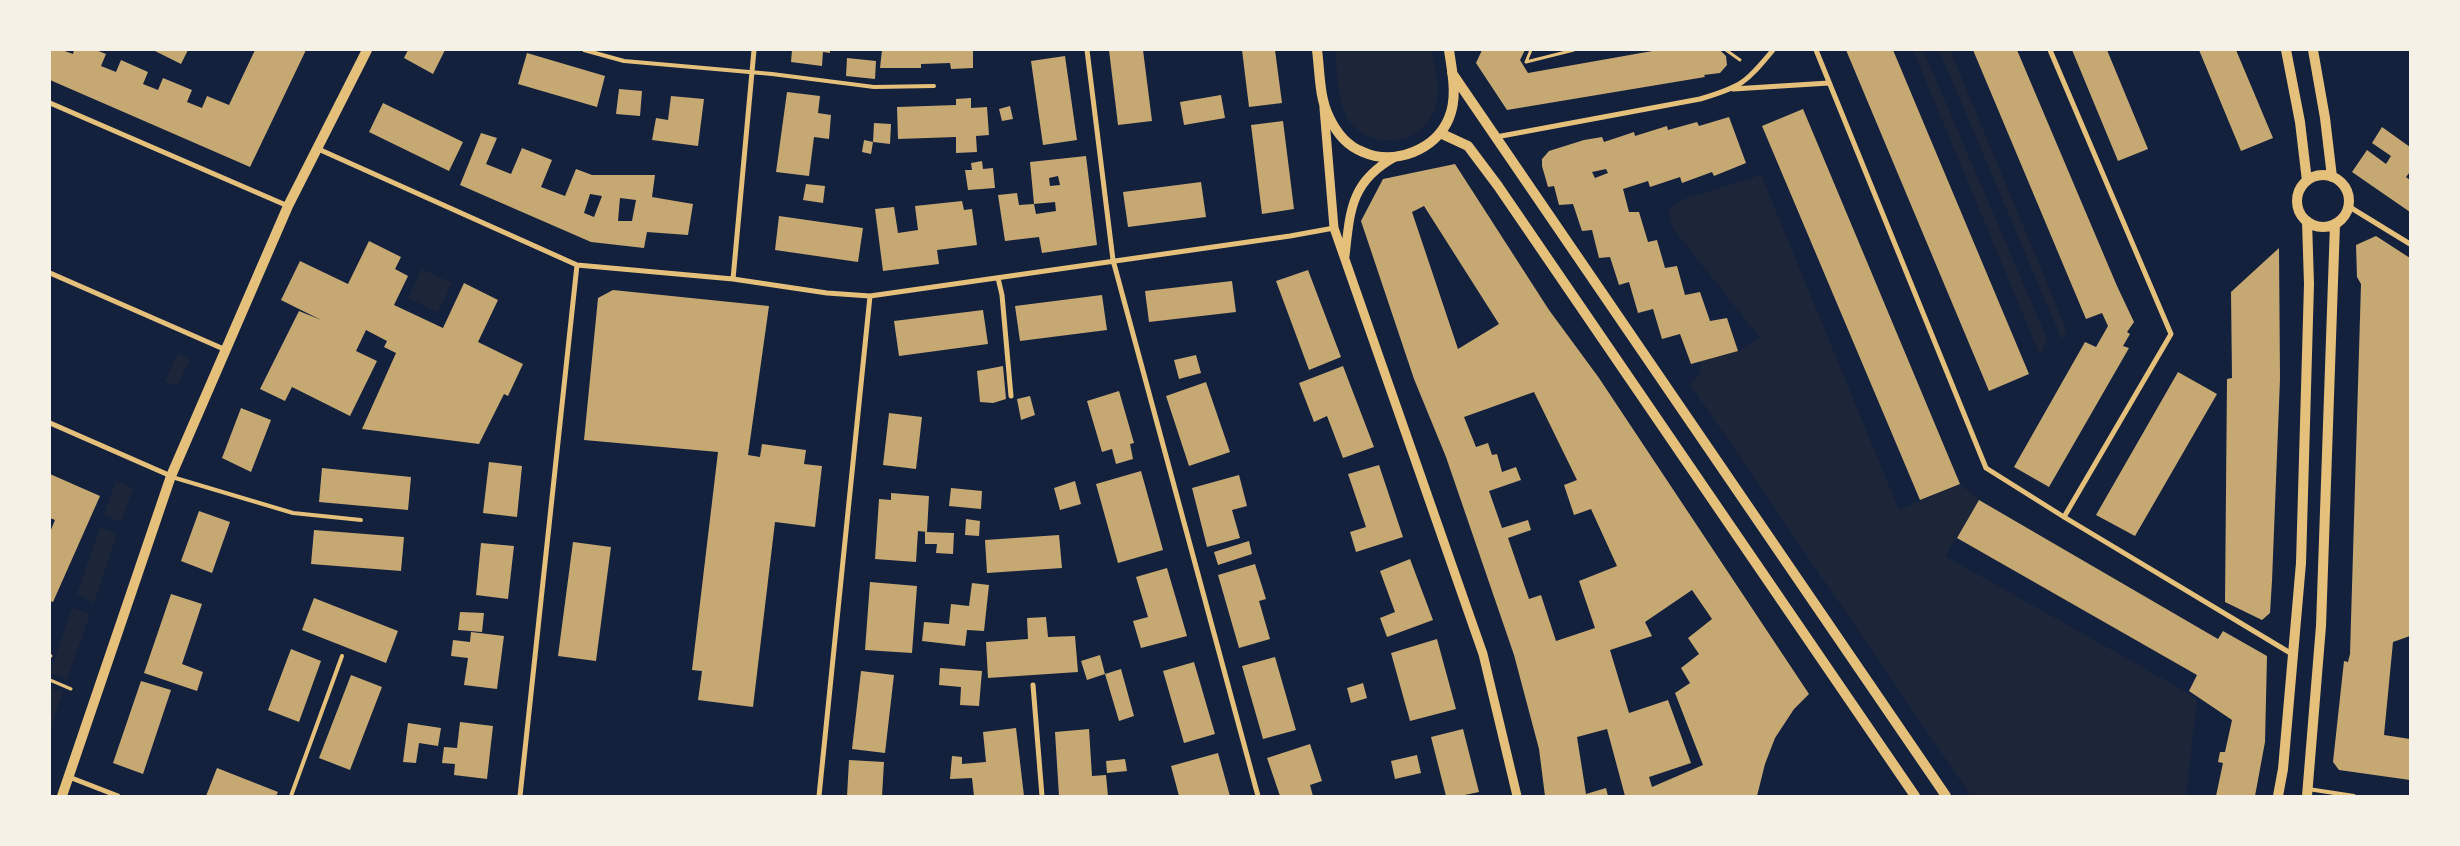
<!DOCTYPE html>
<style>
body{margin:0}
#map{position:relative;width:2460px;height:846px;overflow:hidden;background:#14213d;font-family:Bitter,serif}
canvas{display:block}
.frame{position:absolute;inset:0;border:51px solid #f6f1e7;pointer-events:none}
</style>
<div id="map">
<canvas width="2460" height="846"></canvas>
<div class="frame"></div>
</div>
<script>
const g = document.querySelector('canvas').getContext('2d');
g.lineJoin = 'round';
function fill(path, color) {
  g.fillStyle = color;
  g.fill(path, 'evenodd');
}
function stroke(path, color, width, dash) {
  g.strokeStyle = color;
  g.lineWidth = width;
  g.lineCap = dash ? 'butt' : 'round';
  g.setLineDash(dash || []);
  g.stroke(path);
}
fill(new Path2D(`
 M 1335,50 L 1432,50 C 1435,69 1442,92 1434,111 C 1419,150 1359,150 1344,111 C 1337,92 1337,69 1335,50 Z
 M 1913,50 L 1923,50 L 2047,339 L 2040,355 Z
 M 1939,50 L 1950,50 L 2067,331 L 2062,340 Z
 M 1761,175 L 1899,510 L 1960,484 L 1979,500 L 1945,556 L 2197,698 L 2186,796 L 1971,796 L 1690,384 L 1700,374 L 1701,361 L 1738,351 L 1760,338 L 1671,226 L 1669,210 L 1678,201 Z
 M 422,269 L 452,283 L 438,312 L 408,298 Z
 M 178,353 L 190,359 L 177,386 L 165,381 Z
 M 116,481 L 133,488 L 121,522 L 104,515 Z
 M 100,527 L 117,534 L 94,603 L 77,594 Z
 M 72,608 L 90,614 L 67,680 L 50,673 Z
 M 50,688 L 63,692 L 50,729 Z`), '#1d2539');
fill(new Path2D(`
 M 50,50 L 62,50 L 73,54 L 74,50 L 96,50 L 106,54 L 101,66 L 116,72 L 121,60 L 148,72 L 143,84 L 158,90 L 163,78 L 192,90 L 187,102 L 202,108 L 207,96 L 229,105 L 255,50 L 306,50 L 250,167 L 50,80 Z
 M 153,50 L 188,50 L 181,64 Z
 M 408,50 L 445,50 L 433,74 L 404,58 Z
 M 792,50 L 830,50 L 830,53 L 823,52 L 822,66 L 791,62 Z
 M 882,50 L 973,50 L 973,68 L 951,69 L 950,63 L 921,64 L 921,68 L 880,68 Z
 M 1109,50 L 1143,50 L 1152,121 L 1118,125 Z
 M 1242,50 L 1275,50 L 1282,103 L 1249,107 Z
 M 1482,50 L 1525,50 L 1520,60 L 1528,73 L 1658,50 L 1720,50 L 1726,56 L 1727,65 L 1720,73 L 1704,75 L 1705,77 L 1507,110 L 1476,63 Z
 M 1846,50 L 1893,50 L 2029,374 L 1989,391 Z
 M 1973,50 L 2017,50 L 2117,286 L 2134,322 L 2127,332 L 2130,334 L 2123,346 L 2129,348 L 2049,487 L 2014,467 L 2085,342 L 2096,347 L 2108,326 L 2102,313 L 2086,319 Z
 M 2072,50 L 2107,50 L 2148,149 L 2118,161 Z
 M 2199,50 L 2236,50 L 2273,138 L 2241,151 Z
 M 527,53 L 605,76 L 597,107 L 518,84 Z
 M 1065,56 L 1077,140 L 1043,145 L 1031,61 Z
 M 847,58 L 876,61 L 875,79 L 846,76 Z
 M 619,89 L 642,91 L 640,116 L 616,114 Z
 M 787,92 L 820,96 L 818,113 L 831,115 L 829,139 L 814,137 L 809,176 L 776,172 Z
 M 1221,95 L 1225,118 L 1184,125 L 1180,102 Z
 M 671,96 L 704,99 L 698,146 L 652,140 L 656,118 L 668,120 Z
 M 971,98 L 971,108 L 987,107 L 989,135 L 976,136 L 977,152 L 956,153 L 956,137 L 898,139 L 897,107 L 956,105 L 956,99 Z
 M 383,103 L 463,142 L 449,171 L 369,132 Z
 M 1010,106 L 1013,119 L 1002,121 L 999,109 Z
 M 1803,109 L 1960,484 L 1920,500 L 1762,126 Z
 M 1729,117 L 1746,163 L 1714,176 L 1712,172 L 1682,183 L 1680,177 L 1650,187 L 1648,181 L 1623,189 L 1629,212 L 1639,212 L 1648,242 L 1657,240 L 1665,268 L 1677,266 L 1685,295 L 1700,292 L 1710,321 L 1727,318 L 1738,351 L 1691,364 L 1680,334 L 1662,339 L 1653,309 L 1638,313 L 1629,282 L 1619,285 L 1610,257 L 1599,258 L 1592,230 L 1582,231 L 1573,204 L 1559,205 L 1554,186 L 1548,187 L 1542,166 L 1542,159 L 1549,151 L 1584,140 L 1602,137 L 1604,142 L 1634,132 L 1635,136 L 1667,126 L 1668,130 L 1697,122 L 1699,126 ZM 1606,169 L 1608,173 L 1595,178 L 1592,172 Z
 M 1283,121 L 1294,209 L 1262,214 L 1251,125 Z
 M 874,123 L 891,124 L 890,144 L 873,142 Z
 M 2382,127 L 2410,147 L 2410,172 L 2406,177 L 2410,180 L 2410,212 L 2352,172 L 2367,150 L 2386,164 L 2391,156 L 2372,143 Z
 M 481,133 L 497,138 L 486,164 L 511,174 L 522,148 L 552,160 L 541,187 L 565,196 L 576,169 L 592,175 L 655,175 L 652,197 L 693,204 L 688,235 L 647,232 L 644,248 L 591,242 L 460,185 ZM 590,194 L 602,196 L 594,217 L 584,213 ZM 620,198 L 636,200 L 632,221 L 618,221 Z
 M 864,140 L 873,142 L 871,154 L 862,152 Z
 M 1086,156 L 1097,245 L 1042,253 L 1039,237 L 1005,241 L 998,195 L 1017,193 L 1019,205 L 1034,204 L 1036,214 L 1056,211 L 1055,202 L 1034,204 L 1030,162 ZM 1058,176 L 1060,185 L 1050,186 L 1049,178 Z
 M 982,161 L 983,169 L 993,168 L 995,188 L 968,190 L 965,170 L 972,170 L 971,163 Z
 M 1455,164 L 1549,310 L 1599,378 L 1809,694 L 1794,709 L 1775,738 L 1765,764 L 1757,796 L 1625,796 L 1607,729 L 1577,737 L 1586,794 L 1606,788 L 1608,796 L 1545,796 L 1539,749 L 1514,655 L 1446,457 L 1414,379 L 1361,221 L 1383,179 ZM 1424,206 L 1499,324 L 1458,349 L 1412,212 ZM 1534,392 L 1577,480 L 1564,485 L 1574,515 L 1591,509 L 1617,566 L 1579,581 L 1595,628 L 1556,641 L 1541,595 L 1529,599 L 1508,538 L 1531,530 L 1528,520 L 1502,528 L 1489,491 L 1521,480 L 1516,467 L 1502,472 L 1497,454 L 1492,455 L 1488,443 L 1476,447 L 1464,417 ZM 1692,590 L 1712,619 L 1688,638 L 1699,654 L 1681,668 L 1690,683 L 1675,693 L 1703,765 L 1652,787 L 1649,777 L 1691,763 L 1668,700 L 1629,713 L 1610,650 L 1652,636 L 1645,622 Z
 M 1201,182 L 1206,217 L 1128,227 L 1123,192 Z
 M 806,184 L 825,186 L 823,203 L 803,200 Z
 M 962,201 L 964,210 L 972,209 L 977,245 L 937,250 L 939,264 L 883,271 L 875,209 L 894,207 L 898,233 L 918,230 L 915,206 Z
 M 779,216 L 863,228 L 858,262 L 775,250 Z
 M 2376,236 L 2410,258 L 2410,636 L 2393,642 L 2384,735 L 2410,739 L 2410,780 L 2339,770 L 2333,762 L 2344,661 L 2348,662 L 2350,654 L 2361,284 L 2357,277 L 2356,245 Z
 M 369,241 L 401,257 L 395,269 L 408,276 L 394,305 L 443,328 L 464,283 L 498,300 L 478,342 L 523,364 L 508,396 L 504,394 L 479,444 L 362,429 L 396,353 L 384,347 L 387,341 L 366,330 L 356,351 L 377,361 L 350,416 L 292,387 L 285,401 L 260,389 L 299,311 L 321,320 L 281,300 L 300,261 L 348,284 Z
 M 2279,248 L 2280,379 L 2272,581 L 2270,613 L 2262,620 L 2225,602 L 2227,379 L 2232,378 L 2231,292 Z
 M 1308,270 L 1341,357 L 1309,370 L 1276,281 Z
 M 1232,281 L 1236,312 L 1149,322 L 1145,291 Z
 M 613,290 L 769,306 L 748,455 L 760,457 L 762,444 L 806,450 L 804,464 L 822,466 L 815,527 L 775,522 L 753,707 L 698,700 L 702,671 L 692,670 L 718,452 L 584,440 L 598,298 Z
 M 1102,295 L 1107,330 L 1020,341 L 1015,306 Z
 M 983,310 L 988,344 L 899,356 L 894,321 Z
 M 1196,355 L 1201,373 L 1179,379 L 1174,360 Z
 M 1003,366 L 1006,399 L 993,403 L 980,402 L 977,371 Z
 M 1343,366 L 1374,447 L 1343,458 L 1327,416 L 1314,422 L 1299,383 Z
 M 2178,372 L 2217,394 L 2135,536 L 2096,515 Z
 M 1206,382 L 1230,452 L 1189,466 L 1166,396 Z
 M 1119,391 L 1134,443 L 1130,444 L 1133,459 L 1116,464 L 1112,449 L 1102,452 L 1087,401 Z
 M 1030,396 L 1035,415 L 1021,420 L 1017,399 Z
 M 241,408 L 271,420 L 251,472 L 222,458 Z
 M 889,413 L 922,417 L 916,469 L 883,465 Z
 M 489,462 L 522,466 L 517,517 L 483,513 Z
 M 1379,465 L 1403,537 L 1356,552 L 1350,532 L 1366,527 L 1348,474 Z
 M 322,468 L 411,477 L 408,510 L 319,502 Z
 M 1141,471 L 1163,550 L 1118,563 L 1096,484 Z
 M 50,474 L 100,496 L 53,602 L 50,601 L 50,532 L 55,520 L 50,518 Z
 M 1239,475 L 1247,506 L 1232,510 L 1240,538 L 1207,547 L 1192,488 Z
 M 1075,481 L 1081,504 L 1060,510 L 1054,488 Z
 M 951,488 L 982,491 L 981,509 L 949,506 Z
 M 891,493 L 929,496 L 927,532 L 918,531 L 916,562 L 875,559 L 879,499 L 891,500 Z
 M 1979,500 L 2218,639 L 2223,631 L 2267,656 L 2265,742 L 2255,796 L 2216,796 L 2223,763 L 2218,762 L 2220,752 L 2225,752 L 2232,720 L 2189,691 L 2197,675 L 1957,538 Z
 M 199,511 L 230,522 L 212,573 L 181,561 Z
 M 966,519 L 980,521 L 979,536 L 965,535 Z
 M 314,530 L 404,537 L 401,571 L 311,564 Z
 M 925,532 L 954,533 L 953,554 L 936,553 L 937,544 L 925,544 Z
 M 1059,535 L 1062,568 L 987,573 L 985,540 Z
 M 1249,541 L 1252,554 L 1218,565 L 1214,552 Z
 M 573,542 L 611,547 L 596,661 L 558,656 Z
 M 481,543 L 514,546 L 508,599 L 476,595 Z
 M 1410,559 L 1433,620 L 1387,637 L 1380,618 L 1395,612 L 1380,571 Z
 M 1255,564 L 1266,599 L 1259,601 L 1270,639 L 1239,648 L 1218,575 Z
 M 1167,568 L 1187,636 L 1141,648 L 1133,621 L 1148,617 L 1136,577 Z
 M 870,582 L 917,586 L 912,653 L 865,650 Z
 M 972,583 L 989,585 L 984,631 L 967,630 L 965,646 L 922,641 L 924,622 L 949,624 L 951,604 L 969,606 Z
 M 171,594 L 202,604 L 182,664 L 203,672 L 197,691 L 144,673 Z
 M 314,598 L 398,631 L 386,663 L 302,630 Z
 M 460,612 L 484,613 L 482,632 L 458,630 Z
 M 1046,617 L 1048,637 L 1075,636 L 1078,672 L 988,678 L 986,642 L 1028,639 L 1027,618 Z
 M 471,632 L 504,636 L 497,689 L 464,685 L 468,658 L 451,656 L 453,640 L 470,642 Z
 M 1437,639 L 1456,709 L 1410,721 L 1391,653 Z
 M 291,649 L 321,661 L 299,722 L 268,710 Z
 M 1100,655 L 1105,674 L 1087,680 L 1081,661 Z
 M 1275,657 L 1296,730 L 1263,739 L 1242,666 Z
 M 1194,662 L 1215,734 L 1184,743 L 1163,671 Z
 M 940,668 L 982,671 L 979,706 L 960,705 L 961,687 L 939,685 Z
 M 1121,669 L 1134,716 L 1119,721 L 1105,674 Z
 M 861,671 L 894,675 L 885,753 L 852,749 Z
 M 351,675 L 382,687 L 350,770 L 319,758 Z
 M 141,681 L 171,690 L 143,774 L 113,763 Z
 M 1363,683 L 1367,698 L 1351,703 L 1347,688 Z
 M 460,722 L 493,726 L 487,779 L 454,775 L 455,764 L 442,763 L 444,747 L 457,748 Z
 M 408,723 L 441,728 L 438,746 L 419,743 L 416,763 L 403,762 Z
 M 1016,728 L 1024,796 L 974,796 L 972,778 L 950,779 L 952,756 L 962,757 L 962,764 L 986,762 L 983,732 Z
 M 1089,729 L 1092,776 L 1106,775 L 1108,796 L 1059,796 L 1055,732 Z
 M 1463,729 L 1479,792 L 1460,796 L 1446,796 L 1431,737 Z
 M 1310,744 L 1322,781 L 1310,785 L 1313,796 L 1280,796 L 1267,758 Z
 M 1218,753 L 1230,796 L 1179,796 L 1171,766 Z
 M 1417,755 L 1421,773 L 1395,779 L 1391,761 Z
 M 1125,759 L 1127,771 L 1107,773 L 1106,761 Z
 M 849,760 L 884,762 L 882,796 L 847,796 Z
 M 217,768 L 278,792 L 276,796 L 206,796 Z`), '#c6a872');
stroke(new Path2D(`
 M 1531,50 L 1526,62 L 1574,50
 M 1726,50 L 1740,60
 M 50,655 L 51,656
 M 50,680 L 71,689`), '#e5c07b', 3);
stroke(new Path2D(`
 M 584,50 L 624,61 L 772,74 L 874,87 L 934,86
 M 172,477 L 293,513 L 361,520
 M 2308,789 L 2354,796
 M 291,796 L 342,656`), '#e5c07b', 4);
stroke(new Path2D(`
 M 1087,50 L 1113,260 L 1258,796
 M 1816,50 L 1986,468 L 2064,517 L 2292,654
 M 2050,50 L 2171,334 L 2064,517
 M 1733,89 L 1829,83
 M 50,103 L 288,206
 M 1496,137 L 1700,99 C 1741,87 1746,83 1773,50
 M 316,148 L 577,265 L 733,279 L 827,293 L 870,296 L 1290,236 L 1334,228
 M 2348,206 L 2410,244
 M 50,273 L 226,350
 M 998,278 L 1002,295 L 1011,396
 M 733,279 L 754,50
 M 50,423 L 171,476
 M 1033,685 L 1042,796
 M 69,777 L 118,796
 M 520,796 L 577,265
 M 819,796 L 870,296`), '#e5c07b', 5);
stroke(new Path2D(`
 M 1324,108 L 1334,228 L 1483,654 L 1517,796
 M 1345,256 C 1350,210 1351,181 1395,157`), '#e5c07b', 9);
stroke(new Path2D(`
 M 1317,50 C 1320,72 1319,97 1329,117 C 1336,132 1347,146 1363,152 C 1394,166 1436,150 1449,118 C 1458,96 1452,72 1449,50
 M 2286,50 L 2300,122 L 2307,181
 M 2313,50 L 2325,118 L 2332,177
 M 1452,73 L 1946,796
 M 1440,133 L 1468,146 L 1498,186 L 1915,796
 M2297 201a26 26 0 1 1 52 0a26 26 0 1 1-52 0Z
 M 62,796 L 171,476 L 288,206 L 367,50
 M 2278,796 L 2283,769 L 2301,563 L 2309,284 L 2307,221
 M 2307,796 L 2321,626 L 2335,224`), '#e5c07b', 10);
</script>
